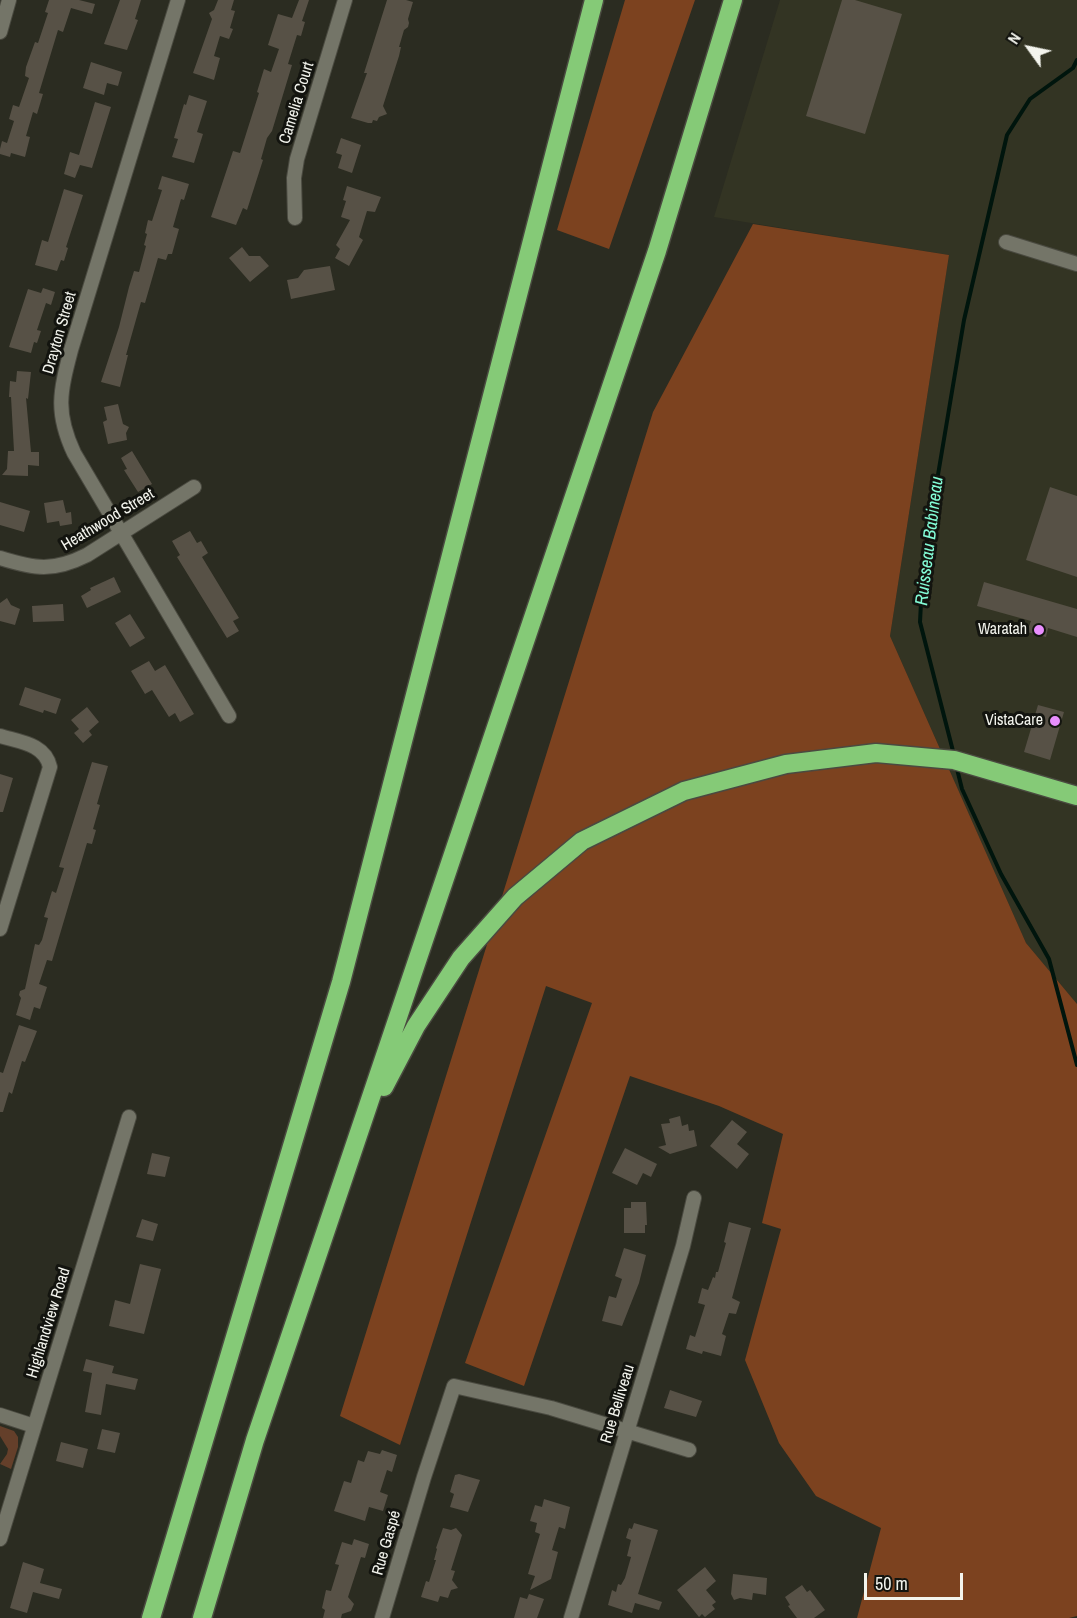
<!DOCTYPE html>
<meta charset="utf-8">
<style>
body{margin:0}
#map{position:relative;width:1077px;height:1618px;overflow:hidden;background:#2b2c21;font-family:"Archivo Narrow",sans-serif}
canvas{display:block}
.north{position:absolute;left:999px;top:18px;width:60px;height:60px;-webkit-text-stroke:4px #13140f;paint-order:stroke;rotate:303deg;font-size:16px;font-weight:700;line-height:24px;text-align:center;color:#f3f4ed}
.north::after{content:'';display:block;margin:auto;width:21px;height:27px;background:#f3f4ed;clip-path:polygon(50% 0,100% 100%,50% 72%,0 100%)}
.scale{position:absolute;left:864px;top:1573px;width:99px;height:27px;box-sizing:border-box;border:3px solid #f3f4ed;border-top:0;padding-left:8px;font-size:18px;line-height:21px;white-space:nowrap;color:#f3f4ed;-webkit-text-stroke:4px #13140f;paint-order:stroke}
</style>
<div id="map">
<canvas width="1077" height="1618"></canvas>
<div class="north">N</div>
<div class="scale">50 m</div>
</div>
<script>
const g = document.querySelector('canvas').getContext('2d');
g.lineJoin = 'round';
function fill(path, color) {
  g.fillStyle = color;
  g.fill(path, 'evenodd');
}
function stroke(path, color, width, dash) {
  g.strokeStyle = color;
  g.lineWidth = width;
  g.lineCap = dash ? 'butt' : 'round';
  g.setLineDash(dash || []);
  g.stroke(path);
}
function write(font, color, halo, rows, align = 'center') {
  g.font = font + ' "Archivo Narrow",sans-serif';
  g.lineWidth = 6;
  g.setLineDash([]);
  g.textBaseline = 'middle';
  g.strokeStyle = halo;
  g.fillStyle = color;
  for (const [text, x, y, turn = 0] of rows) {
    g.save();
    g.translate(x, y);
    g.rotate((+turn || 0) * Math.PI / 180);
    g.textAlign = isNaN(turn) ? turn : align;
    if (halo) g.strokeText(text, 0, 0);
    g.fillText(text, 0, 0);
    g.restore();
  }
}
fill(new Path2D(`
 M 780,0 L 1077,0 L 1077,1004 L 1026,943 L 890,636 L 949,255 L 714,217 Z`), '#333423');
fill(new Path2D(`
 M 0,1426 L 14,1431 L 18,1437 L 18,1447 L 11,1469 L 0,1464 L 7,1454 L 8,1449 L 0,1436 Z`), '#643f2a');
fill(new Path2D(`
 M 625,0 L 695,0 L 609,249 L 557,230 Z
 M 753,224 L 949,255 L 890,636 L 1026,943 L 1077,1004 L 1077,1616 L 1069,1618 L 857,1618 L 881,1528 L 816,1496 L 779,1443 L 745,1360 L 781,1229 L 762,1223 L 783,1134 L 719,1106 L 630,1076 L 524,1386 L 465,1363 L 592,1003 L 546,986 L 400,1445 L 340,1416 L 653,412 Z`), '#7c421f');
stroke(new Path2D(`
 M 954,755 L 920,622 L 923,564 L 964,320 L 1007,135 L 1030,99 L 1073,68 L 1077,60
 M 956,765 L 962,789 L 1001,874 L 1049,959 L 1077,1065`), '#00150d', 4);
fill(new Path2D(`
 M 49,0 L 79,0 L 95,4 L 92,14 L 71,8 L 63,32 L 58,30 L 39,93 L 43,94 L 37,114 L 33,112 L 26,136 L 30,137 L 25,157 L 11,153 L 10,157 L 0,154 L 0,149 L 2,141 L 7,143 L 14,121 L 9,119 L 13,105 L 19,107 L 29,78 L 25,76 L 26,67 L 35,42 L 38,43 L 48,13 L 45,12 Z
 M 120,0 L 141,0 L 135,19 L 138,20 L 127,50 L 104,44 Z
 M 218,0 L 234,0 L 231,10 L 235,11 L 230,28 L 233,29 L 229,39 L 220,36 L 214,56 L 220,58 L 214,80 L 193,73 L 212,19 L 209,13 L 214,10 Z
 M 299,0 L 309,0 L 302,21 L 305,22 L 301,36 L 297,35 L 288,64 L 292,65 L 272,131 L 267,138 L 261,159 L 263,160 L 247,210 L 243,208 L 236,225 L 211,217 L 233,151 L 240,153 L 259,93 L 257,92 L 264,69 L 271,72 L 279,49 L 268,45 L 278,14 L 292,18 Z
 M 387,0 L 406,0 L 413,2 L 408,19 L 409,23 L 408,27 L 404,30 L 399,47 L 401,47 L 399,56 L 383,106 L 387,114 L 379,117 L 377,121 L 373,120 L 372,123 L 368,123 L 351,118 L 367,73 L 364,73 Z
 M 842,0 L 855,0 L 902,14 L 865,134 L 806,116 Z
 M 91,62 L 122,72 L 118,86 L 107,83 L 104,95 L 83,88 Z
 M 189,95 L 207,101 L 197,132 L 203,134 L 194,163 L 172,157 L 178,139 L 174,138 L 184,104 L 186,105 Z
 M 95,102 L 111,107 L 92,168 L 80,165 L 75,178 L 64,174 L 70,152 L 79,155 Z
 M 341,138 L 361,145 L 352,173 L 338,168 L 342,155 L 336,153 Z
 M 162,176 L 189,184 L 184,200 L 181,199 L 173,227 L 179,229 L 172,254 L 168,254 L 166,260 L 158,258 L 145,303 L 141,302 L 126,355 L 128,355 L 120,387 L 101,382 L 119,327 L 129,287 L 134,271 L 139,272 L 146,246 L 144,245 L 147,234 L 145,233 L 148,220 L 152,221 L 162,190 L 158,189 Z
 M 347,186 L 381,197 L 375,212 L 367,211 L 359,237 L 363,240 L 349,266 L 335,258 L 340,249 L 336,245 L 350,220 L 341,217 L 346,201 L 343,200 Z
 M 64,189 L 83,195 L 66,247 L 68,248 L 64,261 L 61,260 L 57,271 L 35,265 L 42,240 L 48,242 Z
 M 242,247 L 249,256 L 260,256 L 269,266 L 250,282 L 229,258 Z
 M 330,266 L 335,290 L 291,299 L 287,280 L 298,278 L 304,270 Z
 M 43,288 L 55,292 L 51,305 L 46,303 L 37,330 L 41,331 L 37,343 L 34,342 L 31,353 L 9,347 L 28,289 L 41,293 Z
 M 17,371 L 31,372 L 28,399 L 26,398 L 31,452 L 39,452 L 39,466 L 28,465 L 28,476 L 2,475 L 7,469 L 8,451 L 14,451 L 11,397 L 9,397 L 10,381 L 16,382 Z
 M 118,404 L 123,424 L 129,427 L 126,433 L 127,440 L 108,444 L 103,422 L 107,420 L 104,407 Z
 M 132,451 L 152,484 L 138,492 L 124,470 L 127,469 L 121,458 Z
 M 1050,487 L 1077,496 L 1077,577 L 1026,560 Z
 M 63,500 L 66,513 L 71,512 L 72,524 L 60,526 L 59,521 L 47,523 L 44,503 Z
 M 0,502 L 30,511 L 24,532 L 0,525 Z
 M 190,531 L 197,543 L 201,541 L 208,553 L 202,557 L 239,618 L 233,621 L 239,631 L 227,638 L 177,557 L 180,555 L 172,541 Z
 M 114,577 L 121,592 L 87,608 L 81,596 L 91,590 L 90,588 Z
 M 984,582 L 1077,609 L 1077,637 L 1048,628 L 1046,637 L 1027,632 L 1031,621 L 977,606 Z
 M 7,598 L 11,605 L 20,609 L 15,625 L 0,621 L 0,603 Z
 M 63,604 L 64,621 L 33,622 L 32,606 Z
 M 130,614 L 145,638 L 130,647 L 115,623 Z
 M 149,661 L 155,671 L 165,665 L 194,714 L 180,722 L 175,713 L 169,717 L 152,690 L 145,694 L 131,671 Z
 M 25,687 L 61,699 L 56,714 L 44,710 L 43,713 L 19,705 Z
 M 1038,705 L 1064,712 L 1050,760 L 1024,752 Z
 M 87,707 L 99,722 L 89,731 L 92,735 L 83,743 L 74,733 L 79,729 L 71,720 Z
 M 92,762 L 108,766 L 97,804 L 100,805 L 93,829 L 96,830 L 92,844 L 87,843 L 52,961 L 47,960 L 39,984 L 47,987 L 40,1009 L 34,1007 L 30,1020 L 16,1015 L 21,998 L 19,995 L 20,991 L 25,989 L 35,944 L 39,945 L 42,940 L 48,918 L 44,917 L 52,891 L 56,893 L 64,868 L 59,867 Z
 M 0,774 L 13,778 L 3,812 L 0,812 Z
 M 19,1025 L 37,1031 L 25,1062 L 22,1061 L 12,1094 L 9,1092 L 3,1112 L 0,1112 L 0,1072 L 3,1073 Z
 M 680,1116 L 682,1126 L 688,1124 L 689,1131 L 694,1130 L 697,1146 L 670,1154 L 658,1147 L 666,1145 L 661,1124 L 670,1123 L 669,1119 Z
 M 732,1120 L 747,1132 L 737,1144 L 749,1154 L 737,1169 L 710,1146 Z
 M 625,1148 L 657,1164 L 651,1177 L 643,1173 L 637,1185 L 612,1173 Z
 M 152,1153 L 170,1157 L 165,1177 L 147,1174 Z
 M 631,1202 L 646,1202 L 647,1225 L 645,1225 L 645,1233 L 624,1233 L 624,1208 L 631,1208 Z
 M 142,1219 L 158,1224 L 153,1241 L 136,1237 Z
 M 729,1222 L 751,1228 L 732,1298 L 740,1302 L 736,1314 L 729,1313 L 722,1334 L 726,1336 L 721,1356 L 703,1351 L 702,1354 L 686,1349 L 690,1335 L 695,1337 L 705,1305 L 698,1303 L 702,1288 L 708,1290 L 713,1277 L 715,1278 L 716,1272 L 718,1272 L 726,1243 L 724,1242 Z
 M 624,1248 L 646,1255 L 639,1283 L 622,1326 L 602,1321 L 609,1296 L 616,1298 L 622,1279 L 615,1276 Z
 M 140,1264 L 161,1269 L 144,1334 L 109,1326 L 115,1300 L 130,1304 Z
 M 86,1359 L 114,1366 L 112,1373 L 138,1379 L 135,1390 L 106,1384 L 101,1415 L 85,1412 L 92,1373 L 83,1371 Z
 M 670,1390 L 702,1401 L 696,1417 L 664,1408 Z
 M 102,1429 L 120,1433 L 115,1453 L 97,1449 Z
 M 61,1442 L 88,1449 L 83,1468 L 56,1461 Z
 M 382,1450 L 397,1455 L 392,1472 L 387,1470 L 380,1492 L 388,1495 L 383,1511 L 369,1507 L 365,1521 L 334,1511 L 344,1481 L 351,1483 L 358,1460 L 364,1462 L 368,1451 L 380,1454 Z
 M 459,1474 L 480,1480 L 468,1512 L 450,1507 L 454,1494 L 450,1492 L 455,1475 Z
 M 544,1499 L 570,1507 L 565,1529 L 559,1527 L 552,1550 L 558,1552 L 551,1579 L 530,1590 L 535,1576 L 528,1574 L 540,1534 L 535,1532 L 537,1523 L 530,1521 L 535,1505 L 542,1507 Z
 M 634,1523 L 658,1530 L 638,1594 L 662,1602 L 659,1610 L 635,1603 L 632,1613 L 608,1605 L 612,1590 L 616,1592 L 618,1584 L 621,1585 L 625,1578 L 631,1557 L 627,1556 L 631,1540 L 626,1538 L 629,1528 L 632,1529 Z
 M 443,1528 L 451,1530 L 456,1528 L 462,1535 L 451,1570 L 455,1571 L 452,1580 L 458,1588 L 451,1590 L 448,1598 L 440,1596 L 438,1602 L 421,1597 L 426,1581 L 429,1582 L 436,1560 L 434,1560 L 437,1549 L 436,1548 Z
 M 354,1539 L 369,1544 L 365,1558 L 361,1557 L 348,1597 L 354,1604 L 351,1611 L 342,1614 L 341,1618 L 323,1618 L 325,1610 L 322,1608 L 326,1590 L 331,1591 L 339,1565 L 335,1564 L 342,1542 L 352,1545 Z
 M 23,1562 L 44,1569 L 40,1583 L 62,1589 L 59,1599 L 33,1592 L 27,1613 L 10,1608 Z
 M 705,1567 L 716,1581 L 706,1590 L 716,1602 L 712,1605 L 715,1609 L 705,1617 L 702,1614 L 699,1617 L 677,1590 Z
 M 733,1574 L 767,1578 L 766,1595 L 753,1593 L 752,1600 L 740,1598 L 734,1600 L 731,1594 Z
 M 802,1585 L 807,1592 L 810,1590 L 825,1610 L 814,1618 L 797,1618 L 788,1606 L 790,1605 L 785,1597 Z
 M 529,1594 L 544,1599 L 537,1618 L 514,1618 L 520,1597 L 527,1599 Z`), '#575146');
const minor = new Path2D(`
 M 178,0 L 71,350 C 60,392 55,412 74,453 L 229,716
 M 0,32 L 9,0
 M 295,218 L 294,178 L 297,159 L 345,0
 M 1006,242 L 1077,264
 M 0,558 C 35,569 53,572 87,555 L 194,487
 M 0,736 C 20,742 45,744 50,767 L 0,929
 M 0,1415 L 34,1426
 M 0,1539 L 129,1117
 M 382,1618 L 424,1477 L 454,1386 L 551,1408 L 689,1450
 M 571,1618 L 683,1246 L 694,1198`);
const highway = new Path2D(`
 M 384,1087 L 416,1026 L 461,958 L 515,897 L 582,841 L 684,791 L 786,764 L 876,753 L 954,760 L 1077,796
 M 151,1618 L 341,982 L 594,0
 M 202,1618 L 255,1440 L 657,251 L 733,0`);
stroke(minor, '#4a4a40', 16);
stroke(highway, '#4a4a40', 21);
stroke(minor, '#747568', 14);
stroke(highway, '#85ca77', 18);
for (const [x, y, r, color] of [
 [1039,630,6,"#e98efe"],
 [1055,721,6,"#e98efe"]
]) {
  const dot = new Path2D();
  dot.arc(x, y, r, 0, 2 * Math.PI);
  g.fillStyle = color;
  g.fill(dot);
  stroke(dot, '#13140f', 2);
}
write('16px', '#f3f4ed', '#13140f', [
 ["Camelia Court",297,103,-73],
 ["Drayton Street",60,333,-74],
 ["Heathwood Street",108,520,-31],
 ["Highlandview Road",49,1323,-73],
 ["Rue Belliveau",618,1404,-73],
 ["Rue Gaspé",387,1543,-74]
]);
write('16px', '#f3f4ed', '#13140f', [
 ["Waratah",1027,630],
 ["VistaCare",1043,721]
], 'right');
write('italic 18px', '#83fcd6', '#13140f', [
 ["Ruisseau Babineau",930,541,-83]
]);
</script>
